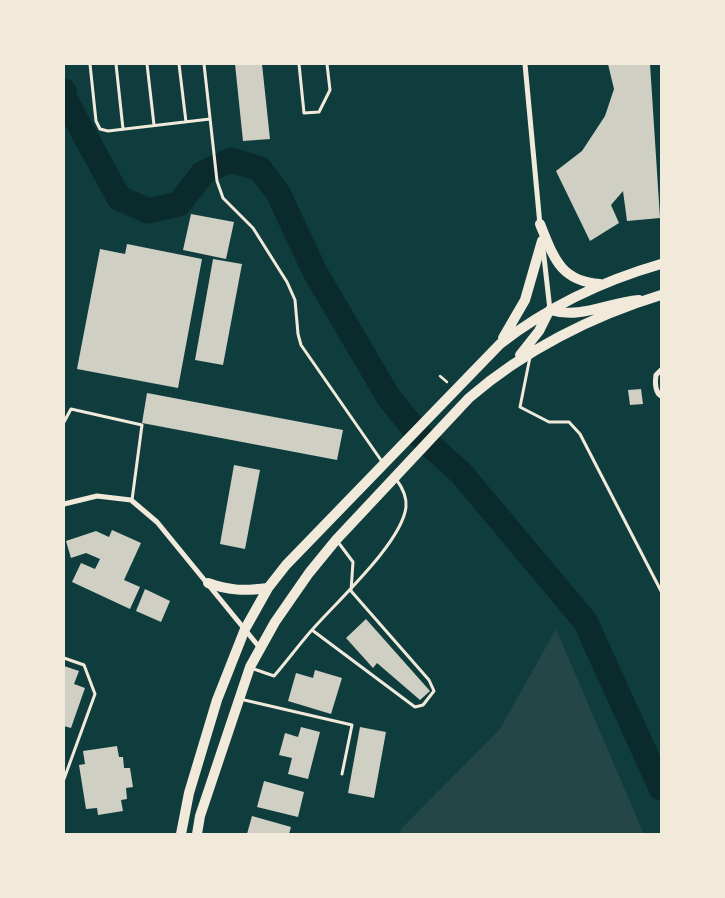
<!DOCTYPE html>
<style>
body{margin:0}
#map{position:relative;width:725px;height:898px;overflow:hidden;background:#0f3d3e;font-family:Montserrat,sans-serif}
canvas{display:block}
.frame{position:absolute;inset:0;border:65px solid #f1e9da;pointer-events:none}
</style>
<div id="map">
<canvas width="725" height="898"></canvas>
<div class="frame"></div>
</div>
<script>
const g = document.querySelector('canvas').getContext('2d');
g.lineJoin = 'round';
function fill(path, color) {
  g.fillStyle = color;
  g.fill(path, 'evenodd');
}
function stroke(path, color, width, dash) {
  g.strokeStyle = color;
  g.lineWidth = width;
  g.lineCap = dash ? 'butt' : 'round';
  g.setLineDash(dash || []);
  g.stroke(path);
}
fill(new Path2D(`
 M 556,629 L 644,834 L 400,834 L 401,829 L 500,729 Z`), '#244646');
stroke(new Path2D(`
 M 64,91 L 65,99 L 119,198 L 148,211 L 179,204 L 203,173 L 231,160 L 260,169 L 278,193 L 315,272 L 389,398 L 421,437 L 461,473 L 585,621 L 661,788`), '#0a2a2b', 25);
fill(new Path2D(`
 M 235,64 L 262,64 L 270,139 L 243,141 Z
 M 608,64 L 650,64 L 660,218 L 627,221 L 623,191 L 611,205 L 619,223 L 590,241 L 556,171 L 582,151 L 605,116 L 614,89 Z
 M 191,214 L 234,222 L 226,259 L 183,250 Z
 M 127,244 L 202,259 L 178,388 L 77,369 L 100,249 L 125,254 Z
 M 213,259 L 242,264 L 223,365 L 195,360 Z
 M 641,389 L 643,404 L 630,405 L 628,390 Z
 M 147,393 L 343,430 L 337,460 L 142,423 Z
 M 234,465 L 260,470 L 245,549 L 220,544 Z
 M 112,530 L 141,543 L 124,580 L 140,587 L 130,609 L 72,582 L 81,563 L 95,569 L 100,559 L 86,553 L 71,558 L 66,541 L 96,531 L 109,537 Z
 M 145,589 L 170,601 L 161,622 L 136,611 Z
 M 366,619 L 430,691 L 420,700 L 377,663 L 373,668 L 346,638 Z
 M 64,666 L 79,671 L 74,684 L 85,688 L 71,728 L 64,726 Z
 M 315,670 L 342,678 L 331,714 L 288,701 L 296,673 L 313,678 Z
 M 301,727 L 320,732 L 308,779 L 288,774 L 292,758 L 279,755 L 285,733 L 298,737 Z
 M 360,727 L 386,732 L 374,798 L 348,793 Z
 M 117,746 L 119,757 L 123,757 L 124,768 L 130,768 L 133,787 L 126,788 L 127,799 L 121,800 L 123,811 L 98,815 L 97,808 L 86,809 L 79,765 L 85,764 L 83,751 Z
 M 264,781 L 304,792 L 298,817 L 257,807 Z
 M 252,816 L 291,827 L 289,834 L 247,834 Z`), '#cfcfc3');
stroke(new Path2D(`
 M 440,376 L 447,382`), '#f1e9da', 2.5);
stroke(new Path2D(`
 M 90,64 L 96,121 L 100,129 L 108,131 L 210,119
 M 116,64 L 123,129
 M 147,64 L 154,125
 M 179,64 L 186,122
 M 204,64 L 217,181 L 223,198 L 253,228 L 287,282 L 295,300 L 298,334 L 301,345 L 383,463
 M 299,64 L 304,113 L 319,112 L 330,90 L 327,64
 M 530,357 L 520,407 L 549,422 L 569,422 L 580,434 L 661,591
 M 64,422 L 71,409 L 142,425 L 132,500
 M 312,630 L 415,707 L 423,705 L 434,691 L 429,680 L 351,591 L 353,562 L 338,542
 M 64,658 L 84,665 L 95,694 L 64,779
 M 251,668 L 274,676 C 287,661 298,646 311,631 C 335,603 402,543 406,507 C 407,497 402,487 396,479
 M 240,699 L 352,725 L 342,774`), '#f1e9da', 3);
stroke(new Path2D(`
 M 525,64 L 540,225
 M 543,248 L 550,310
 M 661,370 L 656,375 C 655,382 655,392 661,396
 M 64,504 L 97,496 L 131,500 L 157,522 L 260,648`), '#f1e9da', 5);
stroke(new Path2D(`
 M 540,224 C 554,258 560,281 600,284
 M 550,310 C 581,319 606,303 639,300
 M 503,338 L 525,300 L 542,241
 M 520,355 L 539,331 L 549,311
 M 208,583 C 230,591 245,591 268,588
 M 181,834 L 189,793 L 217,700 L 245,629 L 268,588 L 286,565 L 500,344 C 549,306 602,281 661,264
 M 197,834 L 200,816 L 250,667 L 275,622 L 309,573 L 336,540 L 469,398 C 523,351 592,316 661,295`), '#f1e9da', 10);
</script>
